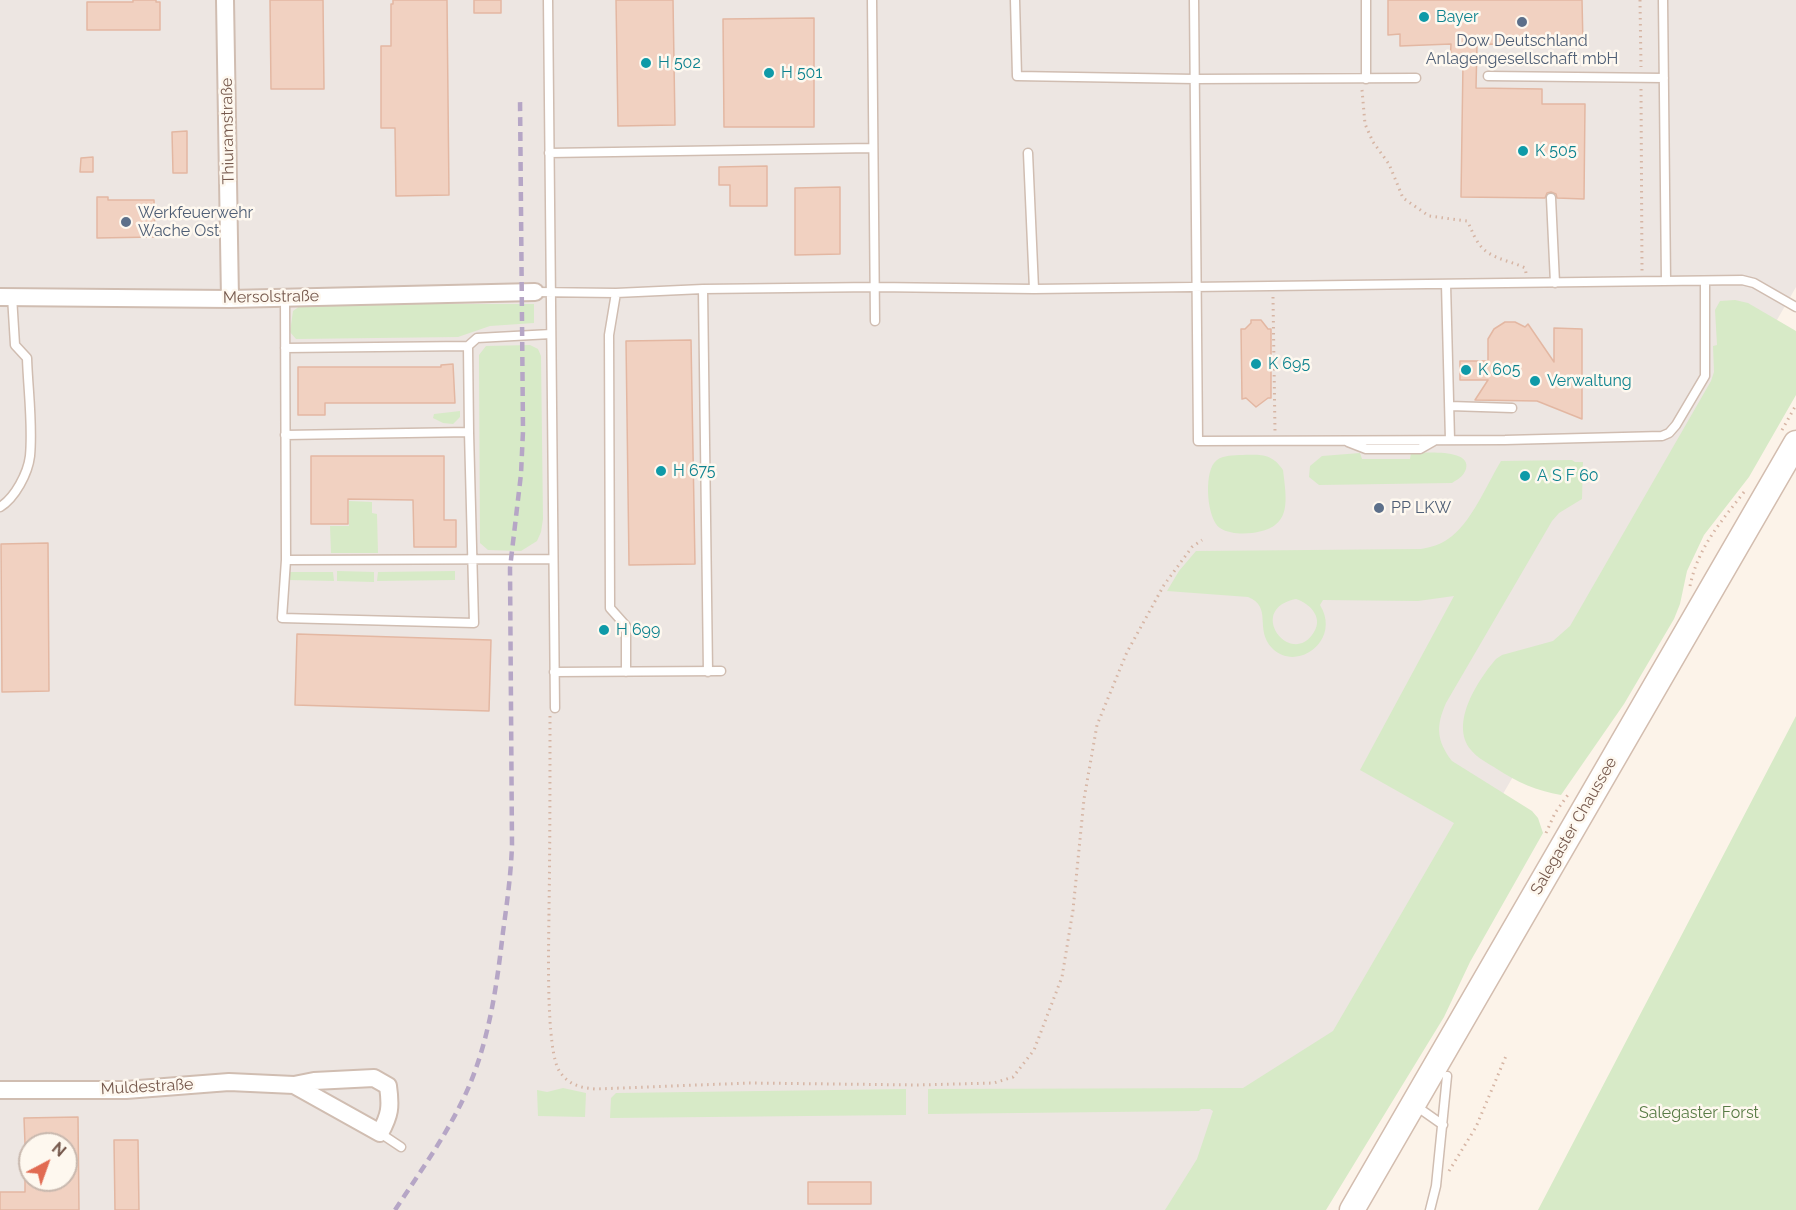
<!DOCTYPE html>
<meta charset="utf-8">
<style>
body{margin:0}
#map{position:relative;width:1796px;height:1210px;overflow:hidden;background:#fcf3e9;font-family:Raleway,sans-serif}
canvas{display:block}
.north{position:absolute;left:18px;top:1132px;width:60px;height:60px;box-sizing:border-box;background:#fef8ef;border:2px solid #c8b8ae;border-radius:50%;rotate:41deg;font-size:16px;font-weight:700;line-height:24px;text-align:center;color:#76594d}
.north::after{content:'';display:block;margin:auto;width:21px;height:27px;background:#e16b52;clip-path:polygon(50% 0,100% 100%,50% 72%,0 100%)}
</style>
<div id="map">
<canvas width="1796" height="1210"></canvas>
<div class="north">N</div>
</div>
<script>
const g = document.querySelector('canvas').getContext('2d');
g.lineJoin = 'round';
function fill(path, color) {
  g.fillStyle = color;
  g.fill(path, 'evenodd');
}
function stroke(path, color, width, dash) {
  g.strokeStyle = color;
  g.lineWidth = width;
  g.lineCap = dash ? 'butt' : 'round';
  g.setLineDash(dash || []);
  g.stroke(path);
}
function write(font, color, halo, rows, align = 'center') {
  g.font = font + ' Raleway,sans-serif';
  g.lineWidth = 5;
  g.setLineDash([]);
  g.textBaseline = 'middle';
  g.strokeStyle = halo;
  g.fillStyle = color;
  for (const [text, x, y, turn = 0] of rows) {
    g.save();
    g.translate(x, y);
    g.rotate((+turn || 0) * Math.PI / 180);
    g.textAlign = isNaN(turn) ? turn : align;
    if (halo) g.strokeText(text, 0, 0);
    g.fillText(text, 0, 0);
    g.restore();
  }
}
fill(new Path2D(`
 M 0,0 L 1796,0 L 1796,287 L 1355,1050 L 1244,1210 L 0,1210 ZM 30,1144 L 66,1144 L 66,1180 L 30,1180 Z`), '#ede6e2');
fill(new Path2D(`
 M 1735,300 L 1748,303 L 1796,331 L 1796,395 L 1749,477 L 1704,535 L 1687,571 L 1680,604 L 1674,619 L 1624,704 L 1561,795 C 1537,791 1517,782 1497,769 C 1488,763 1477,758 1471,750 C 1449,724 1478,680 1496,659 L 1502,655 L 1553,641 L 1570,626 L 1711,381 L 1714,372 L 1713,346 L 1717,345 L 1715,310 L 1720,301 Z
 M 359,304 L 534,304 L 534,323 L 490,326 L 458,337 L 296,339 L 290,332 L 293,311 L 300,306 Z
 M 530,345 L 538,349 L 541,356 L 543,519 L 541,532 L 537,541 L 521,551 L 488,550 L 480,543 L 479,355 L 486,346 Z
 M 460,411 L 460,417 L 453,424 L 443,423 L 433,418 L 434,414 Z
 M 1360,453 L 1362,459 L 1410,459 L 1411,453 C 1423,453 1472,448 1466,469 C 1463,477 1458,479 1452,483 L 1319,485 L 1309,477 L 1310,466 L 1322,456 Z
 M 1239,455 C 1259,455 1271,452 1283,470 C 1287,503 1292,528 1252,533 C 1243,534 1229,534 1220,528 C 1207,519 1204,476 1214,463 C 1220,455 1230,456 1239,455 Z
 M 1572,460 L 1575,462 L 1583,462 L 1582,499 L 1559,513 L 1552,521 L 1446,703 C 1436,726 1436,740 1452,761 L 1532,811 L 1538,818 L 1543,833 L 1470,962 L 1444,1017 L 1326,1210 L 1165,1210 L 1197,1159 L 1213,1111 L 1210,1109 L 1201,1109 L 1199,1111 L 928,1114 L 928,1089 L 1243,1088 L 1333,1031 L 1454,823 L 1360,770 L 1454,596 L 1418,601 L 1323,600 L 1320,605 C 1342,641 1296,673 1272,648 C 1254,629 1273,607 1248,597 L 1167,591 L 1179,571 L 1196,551 L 1421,549 C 1431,547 1440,545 1448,539 C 1471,524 1487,484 1501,461 ZM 1296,599 C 1311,604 1325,619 1312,635 C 1289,666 1246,609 1296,599 Z
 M 349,501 L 372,502 L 372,513 L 377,514 L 378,553 L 331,553 L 330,526 L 349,526 Z
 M 337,571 L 374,572 L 374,582 L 337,581 Z
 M 455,571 L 455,580 L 377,581 L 378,572 Z
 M 290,572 L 333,572 L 334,581 L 289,580 Z
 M 1796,716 L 1796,1210 L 1538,1210 Z
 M 563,1088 L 586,1093 L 585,1117 L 538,1116 L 537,1090 L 547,1092 Z
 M 906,1089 L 906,1115 L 610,1118 L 611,1098 L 616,1093 Z`), '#d7eac7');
const building = new Path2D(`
 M 133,0 L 156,0 L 156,2 L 160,2 L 160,30 L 87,30 L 87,2 L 133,2 Z
 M 270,0 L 323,0 L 324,89 L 271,89 Z
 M 393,0 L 447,0 L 449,195 L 396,196 L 395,128 L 381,128 L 381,46 L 391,46 L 391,4 L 393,4 Z
 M 474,0 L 501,0 L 501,13 L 474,13 Z
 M 616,0 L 673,0 L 675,125 L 618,126 Z
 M 1388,0 L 1582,0 L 1583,45 L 1477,44 L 1476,88 L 1542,89 L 1542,104 L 1585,104 L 1584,199 L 1557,198 L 1556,194 L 1551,192 L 1547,193 L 1545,198 L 1461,197 L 1463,63 L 1450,63 L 1451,44 L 1400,46 L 1400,34 L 1388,35 Z
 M 814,18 L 814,127 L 724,127 L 723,19 Z
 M 187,131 L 187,173 L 173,173 L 172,132 Z
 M 93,157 L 93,172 L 80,172 L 81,158 Z
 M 767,166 L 767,206 L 730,206 L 730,185 L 719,185 L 719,167 Z
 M 840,187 L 840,254 L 795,255 L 795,188 Z
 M 97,197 L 108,197 L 108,200 L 154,200 L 155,237 L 97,238 Z
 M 1251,320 L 1261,320 L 1268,329 L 1271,329 L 1271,398 L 1268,398 L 1256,407 L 1246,398 L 1242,399 L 1241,329 L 1245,329 L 1251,323 Z
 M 1505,322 L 1515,322 L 1525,327 L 1528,324 L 1554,362 L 1554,328 L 1582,329 L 1582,419 L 1537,401 L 1475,400 L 1488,380 L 1460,380 L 1460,361 L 1488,361 L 1488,339 L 1494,329 Z
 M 691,340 L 695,564 L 629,565 L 626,341 Z
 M 453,364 L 455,403 L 325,403 L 325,415 L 298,415 L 298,367 L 441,367 L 441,365 Z
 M 311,456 L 444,456 L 444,520 L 456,520 L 456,547 L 414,547 L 413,500 L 348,499 L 348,524 L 311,524 Z
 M 48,543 L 49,691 L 2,692 L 1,544 Z
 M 297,634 L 491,640 L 489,711 L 295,705 Z
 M 78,1117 L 79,1210 L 0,1210 L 0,1192 L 25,1192 L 25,1180 L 66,1180 L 66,1144 L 25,1144 L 24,1118 Z
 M 114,1140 L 138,1140 L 139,1210 L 115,1210 Z
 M 808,1182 L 871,1182 L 871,1204 L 808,1204 Z`);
fill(building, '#f1d1c1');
stroke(building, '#e3b7a2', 1.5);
const service = new Path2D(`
 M 548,0 L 555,708
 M 872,0 L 875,321
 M 1015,0 L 1017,76 L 1195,79 L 1416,78
 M 1194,0 L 1198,441 L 1505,440 L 1662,436 L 1669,433 L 1676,425 L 1705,376 L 1705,282
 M 1663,0 L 1666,281
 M 1488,76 L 1664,78
 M 1366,79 L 1366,0
 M 549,153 L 872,148
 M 1028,153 L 1034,289
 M 1551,198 L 1555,283
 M 1446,284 L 1450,440
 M 703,289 L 708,672
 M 535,292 L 616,293 L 703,289 L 875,287 L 1034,289 L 1742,280 L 1754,283 L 1796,307
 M 616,293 L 609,335 L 610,608 L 626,626 L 626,672
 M 285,297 L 286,560 L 553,559
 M 285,348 L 468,346
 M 1450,406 L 1512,408
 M 469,432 L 468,346 L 477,338 L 551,334
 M 285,435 L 469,432 L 474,623 L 282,618 L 286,560
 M 1348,442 L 1366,449 L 1420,449 L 1434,441
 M 0,507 C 15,498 28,473 30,456 C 33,424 28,390 27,358 L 15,345 L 12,296
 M 554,672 L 721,671
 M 1416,1106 L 1443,1125
 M 380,1133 L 401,1147
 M 1430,1210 L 1436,1186 L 1447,1076`);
const minor = new Path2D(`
 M 225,0 L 230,299
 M 0,297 L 230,299 L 535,292
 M 0,1090 L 126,1090 L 229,1082 L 294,1085 L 314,1081 L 374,1078 L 388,1086 C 391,1107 390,1115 380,1133 L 294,1085`);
const secondary = new Path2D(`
 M 1352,1210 L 1796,443`);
stroke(service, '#d0bdb1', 11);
stroke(minor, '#d0bdb1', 20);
stroke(secondary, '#d3bdaf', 27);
stroke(new Path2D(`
 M 1640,0 L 1641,67
 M 1641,89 L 1642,271
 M 1362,90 L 1365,124 L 1373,142 L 1389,164 L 1403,198 L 1429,216 L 1467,221 C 1471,227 1472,233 1476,239 C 1486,259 1507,259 1525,268 L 1526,273
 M 1273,297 L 1275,432
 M 1782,430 L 1796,405
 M 1690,586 C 1698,547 1721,522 1744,492
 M 550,716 C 550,780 550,844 549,909 C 549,939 545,1052 560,1072 C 569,1085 581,1088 596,1089 L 749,1083 L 918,1085 L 994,1083 L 1013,1077 L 1034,1050 L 1062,977 L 1073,910 L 1084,799 L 1097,725 L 1127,652 L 1164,585 L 1192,547 L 1202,540
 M 1546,833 L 1555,813 L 1570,792
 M 1449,1171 L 1476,1127 L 1506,1056`), '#d6b5a4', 3, [1.5, 4.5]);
stroke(service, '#fff', 8);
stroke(minor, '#fff', 16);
stroke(secondary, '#fff', 24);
stroke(new Path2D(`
 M 395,1210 C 422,1169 451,1129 470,1084 C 490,1035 497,984 503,932 C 507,903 511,874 512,845 L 510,568 L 521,474 L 523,431 L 520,98`), '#b6a6c6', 4.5, [9, 6]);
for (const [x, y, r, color] of [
 [1424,17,6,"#0f9aa8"],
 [1522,22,6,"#5c6f8a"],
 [646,63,6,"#0f9aa8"],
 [769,73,6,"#0f9aa8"],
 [1523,151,6,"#0f9aa8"],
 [126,222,6,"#5c6f8a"],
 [1256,364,6,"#0f9aa8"],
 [1466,370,6,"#0f9aa8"],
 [1535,381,6,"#0f9aa8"],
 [661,471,6,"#0f9aa8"],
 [1525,476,6,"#0f9aa8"],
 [1379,508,6,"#5c6f8a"],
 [604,630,6,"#0f9aa8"]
]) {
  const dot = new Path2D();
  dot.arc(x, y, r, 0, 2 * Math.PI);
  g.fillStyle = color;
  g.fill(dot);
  stroke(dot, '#fef8ef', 2);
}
write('16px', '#0d838f', '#fef8ef', [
 ["Bayer",1436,17],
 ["H 502",658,63],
 ["H 501",781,73],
 ["K 505",1535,151],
 ["K 695",1268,364],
 ["K 605",1478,370],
 ["Verwaltung",1547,381],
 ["H 675",673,471],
 ["A S F 60",1537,476],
 ["H 699",616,630]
], 'left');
write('16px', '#4e5e75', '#fef8ef', [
 ["Dow Deutschland",1522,41,"center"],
 ["Anlagengesellschaft mbH",1522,59,"center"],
 ["Werkfeuerwehr",138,213],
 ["Wache Ost",138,231],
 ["PP LKW",1391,508]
], 'left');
write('16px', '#76594d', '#fef8ef', [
 ["Thiuramstraße",228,131,-91],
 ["Mersolstraße",271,297,-1],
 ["Salegaster Chaussee",1574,826,-60],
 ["Muldestraße",147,1087,-3]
]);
write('16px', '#587b45', '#fef8ef', [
 ["Salegaster Forst",1699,1113]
]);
</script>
